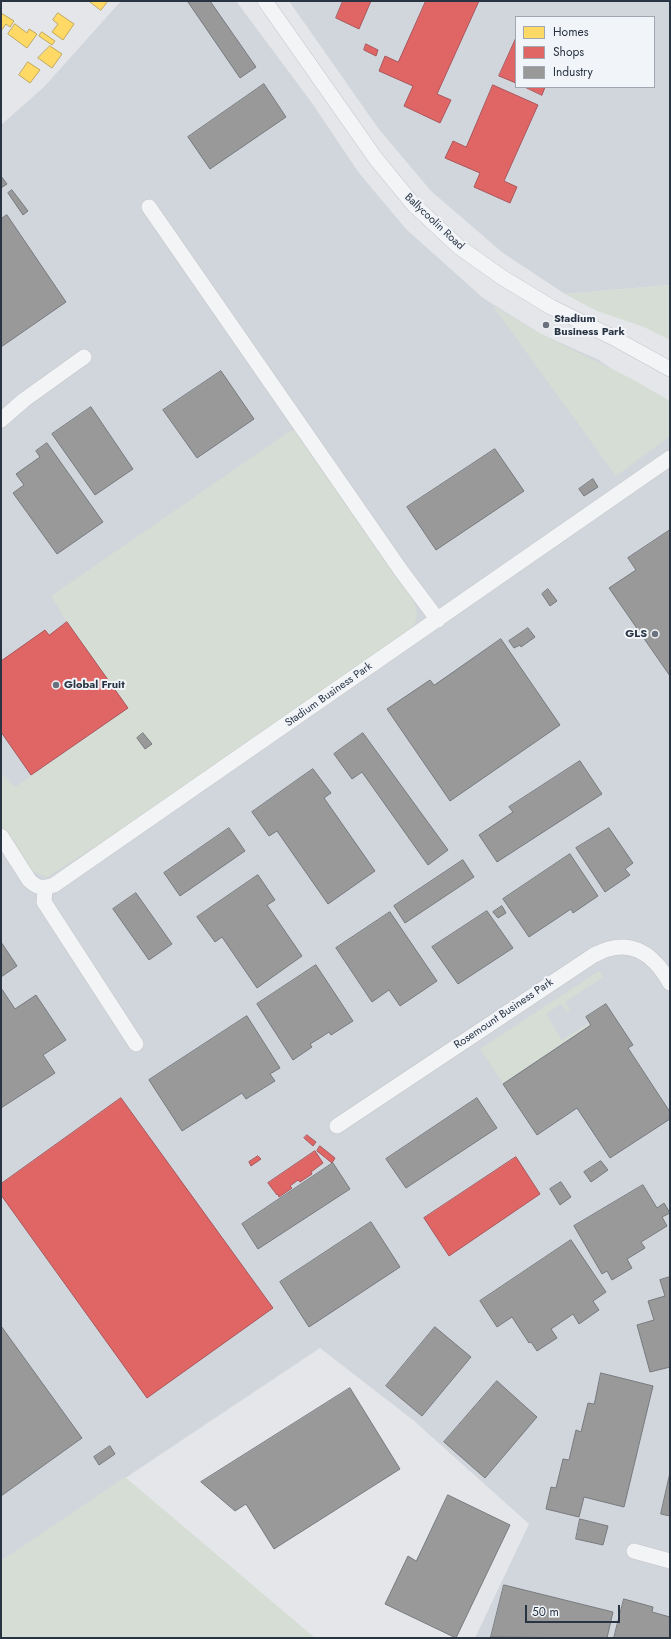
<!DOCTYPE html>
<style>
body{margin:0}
#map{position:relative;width:671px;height:1639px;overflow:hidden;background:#e4e6e9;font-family:Jost,sans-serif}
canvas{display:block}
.frame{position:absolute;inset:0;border:2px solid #293443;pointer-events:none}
.legend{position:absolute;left:515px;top:16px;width:140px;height:72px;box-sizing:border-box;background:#f1f4f8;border:1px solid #a1a7b0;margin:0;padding:5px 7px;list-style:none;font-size:12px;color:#293443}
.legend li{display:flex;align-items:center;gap:8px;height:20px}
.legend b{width:20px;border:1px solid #a1a7b0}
.scale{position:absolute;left:525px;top:1605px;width:95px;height:18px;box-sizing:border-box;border:2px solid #293443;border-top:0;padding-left:5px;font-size:12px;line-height:14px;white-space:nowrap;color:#293443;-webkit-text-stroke:3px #f1f4f8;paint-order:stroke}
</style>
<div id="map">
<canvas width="671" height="1639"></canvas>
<div class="frame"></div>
<ul class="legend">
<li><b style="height:11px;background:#ffd966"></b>Homes</li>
<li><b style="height:11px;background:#e06666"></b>Shops</li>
<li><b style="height:11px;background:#999"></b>Industry</li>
</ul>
<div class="scale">50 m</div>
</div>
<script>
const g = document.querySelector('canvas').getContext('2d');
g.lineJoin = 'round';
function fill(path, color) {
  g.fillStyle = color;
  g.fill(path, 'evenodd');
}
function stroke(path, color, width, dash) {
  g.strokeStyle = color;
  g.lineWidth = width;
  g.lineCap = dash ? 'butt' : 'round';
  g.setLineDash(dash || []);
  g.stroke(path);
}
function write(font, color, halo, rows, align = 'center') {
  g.font = font + ' Jost,sans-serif';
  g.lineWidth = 4;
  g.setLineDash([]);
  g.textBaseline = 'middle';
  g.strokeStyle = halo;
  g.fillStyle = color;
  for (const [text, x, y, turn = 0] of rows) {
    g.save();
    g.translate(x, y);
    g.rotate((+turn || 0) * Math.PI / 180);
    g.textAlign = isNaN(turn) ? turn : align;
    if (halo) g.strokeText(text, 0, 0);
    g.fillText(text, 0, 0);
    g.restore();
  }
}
fill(new Path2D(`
 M 121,1 L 236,1 L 312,103 L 359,173 L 406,229 L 483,298 L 541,334 L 599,360 L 670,411 L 670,1638 L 475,1638 L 529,1524 L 413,1420 L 320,1348 L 1,1561 L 1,125 L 44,87 Z
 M 289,1 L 670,1 L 670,285 L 565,294 L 503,253 L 431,191 L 378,128 ZM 516,17 L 654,17 L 654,87 L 516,87 Z`), '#d1d6dc');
fill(new Path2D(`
 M 670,285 L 670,340 L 644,327 L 597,311 L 565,294 Z
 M 492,305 L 541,334 L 632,379 L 670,401 L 670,436 L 616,476 Z
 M 290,431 L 295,431 L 298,434 L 413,600 C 419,614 418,618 411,631 L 129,825 L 47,877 L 31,871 L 1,825 L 1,773 L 15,787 L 128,708 L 67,622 L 51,596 Z
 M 599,971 L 603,977 L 565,1002 L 570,1010 L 567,1012 L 561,1004 L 546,1014 L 562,1040 L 587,1024 L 589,1026 L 503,1083 L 480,1049 Z
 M 125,1477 L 315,1638 L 1,1638 L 1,1561 Z`), '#d5ddd4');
const homes = new Path2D(`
 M 89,1 L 108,1 L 101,10 Z
 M 1,13 L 14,21 L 10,27 L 6,24 L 1,31 Z
 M 58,13 L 74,24 L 63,40 L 52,32 L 58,24 L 53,20 Z
 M 15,24 L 27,33 L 29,29 L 37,34 L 27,48 L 8,34 Z
 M 42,32 L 55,41 L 52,45 L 39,36 Z
 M 50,46 L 62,54 L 52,68 L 38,58 Z
 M 28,62 L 40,70 L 30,83 L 19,75 Z`);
fill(homes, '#ffd966');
stroke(homes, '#bfa85c', 1);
const shops = new Path2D(`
 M 343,1 L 371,1 L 359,29 L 336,18 Z
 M 426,1 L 479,1 L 437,94 L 451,100 L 440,123 L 404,106 L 413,86 L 379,71 L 385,56 L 398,62 Z
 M 516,38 L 516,83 L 499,76 Z
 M 366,44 L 378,50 L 376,56 L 364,50 Z
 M 493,85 L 538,105 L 504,181 L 517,187 L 510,203 L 474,187 L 480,173 L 445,158 L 453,141 L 466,147 Z
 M 525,87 L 545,87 L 542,95 Z
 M 67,622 L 128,708 L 31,775 L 1,732 L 1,661 L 45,630 L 49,635 Z
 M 121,1098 L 273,1308 L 147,1398 L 1,1195 L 1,1184 Z
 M 307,1135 L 316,1142 L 313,1146 L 304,1138 Z
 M 320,1146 L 335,1158 L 332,1163 L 317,1151 Z
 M 315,1151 L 323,1163 L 311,1172 L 312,1174 L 300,1182 L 298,1180 L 290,1186 L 292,1188 L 279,1197 L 278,1194 L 277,1195 L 268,1183 Z
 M 258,1156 L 261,1159 L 251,1166 L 249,1162 Z
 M 516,1157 L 540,1194 L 449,1256 L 424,1218 Z`);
fill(shops, '#e06666');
stroke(shops, '#a9575c', 1);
const industry = new Path2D(`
 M 189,1 L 210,1 L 256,67 L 240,78 L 188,2 Z
 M 264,84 L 286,117 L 210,169 L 188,137 Z
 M 1,176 L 7,184 L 1,188 Z
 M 12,190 L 28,211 L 23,215 L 8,193 Z
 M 7,215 L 66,302 L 1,347 L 1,219 Z
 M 221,371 L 254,419 L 197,458 L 163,410 Z
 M 91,407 L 133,469 L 95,495 L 52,434 Z
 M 47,443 L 103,522 L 57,554 L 13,493 L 24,485 L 16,474 L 40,457 L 36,451 Z
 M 495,449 L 524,491 L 436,550 L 407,507 Z
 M 593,479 L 598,487 L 584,496 L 579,489 Z
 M 670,530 L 670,676 L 609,588 L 636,570 L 628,558 Z
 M 548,589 L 557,601 L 550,606 L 542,594 Z
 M 528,628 L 535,637 L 521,647 L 520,645 L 514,648 L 509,641 Z
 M 501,639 L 560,725 L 450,801 L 387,709 L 430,680 L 434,685 Z
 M 143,733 L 152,744 L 145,749 L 137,738 Z
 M 363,733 L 448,850 L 428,865 L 362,772 L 352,779 L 334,754 Z
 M 580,761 L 602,794 L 497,862 L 479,835 L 513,812 L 509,807 Z
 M 313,769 L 331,793 L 324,798 L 375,871 L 328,904 L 277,831 L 269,836 L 252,812 Z
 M 229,828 L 245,851 L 180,896 L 164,873 Z
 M 609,828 L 633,863 L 625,869 L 630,875 L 605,892 L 576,848 Z
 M 570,854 L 598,896 L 573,913 L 571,909 L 529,937 L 503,899 Z
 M 463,860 L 474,877 L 405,923 L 394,906 Z
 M 258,875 L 275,900 L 267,905 L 302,956 L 257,988 L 222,937 L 215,942 L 197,917 Z
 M 136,893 L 172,944 L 149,960 L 113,909 Z
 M 502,906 L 506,913 L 498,918 L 493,912 Z
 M 487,911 L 513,948 L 458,984 L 432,947 Z
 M 390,912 L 437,981 L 400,1006 L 389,990 L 372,1002 L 336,948 Z
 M 1,942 L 17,966 L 1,977 Z
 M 316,965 L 353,1021 L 331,1035 L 329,1032 L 320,1038 L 310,1044 L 312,1047 L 293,1060 L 257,1004 Z
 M 1,988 L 15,1009 L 36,995 L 66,1040 L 43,1055 L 55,1073 L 1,1108 Z
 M 606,1004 L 633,1045 L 628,1048 L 670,1112 L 670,1119 L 610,1158 L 577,1108 L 537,1135 L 503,1084 L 591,1025 L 586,1017 Z
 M 247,1016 L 280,1068 L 270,1074 L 275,1081 L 246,1099 L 242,1093 L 182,1131 L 149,1080 Z
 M 477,1098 L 497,1128 L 406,1188 L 386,1159 Z
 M 601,1161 L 608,1170 L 591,1182 L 584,1172 Z
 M 333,1163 L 350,1189 L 258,1249 L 242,1224 Z
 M 561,1182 L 571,1197 L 560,1205 L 550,1189 Z
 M 643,1185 L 657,1208 L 664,1203 L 670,1213 L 662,1217 L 667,1226 L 641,1242 L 645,1248 L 627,1259 L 632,1268 L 612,1280 L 607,1271 L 602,1274 L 574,1226 Z
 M 371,1222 L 400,1267 L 309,1327 L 280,1282 Z
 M 571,1240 L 606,1292 L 593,1301 L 599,1310 L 579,1324 L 573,1314 L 551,1329 L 557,1338 L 537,1351 L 531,1342 L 529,1343 L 512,1317 L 497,1327 L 480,1301 Z
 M 670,1277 L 670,1367 L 650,1372 L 637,1325 L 654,1320 L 648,1301 L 665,1296 L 660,1280 Z
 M 1,1326 L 82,1438 L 1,1496 Z
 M 435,1327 L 471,1357 L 422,1416 L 386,1386 Z
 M 601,1373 L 653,1386 L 624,1507 L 584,1497 L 579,1517 L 546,1509 L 551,1487 L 556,1488 L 563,1459 L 569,1460 L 576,1430 L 581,1432 L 588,1403 L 594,1404 Z
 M 497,1381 L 537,1417 L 485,1478 L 444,1442 Z
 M 350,1388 L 400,1469 L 274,1549 L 246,1504 L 235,1511 L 201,1482 Z
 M 110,1446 L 115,1454 L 99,1465 L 94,1457 Z
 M 670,1473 L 670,1516 L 661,1514 Z
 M 448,1495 L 510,1525 L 456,1638 L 385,1604 L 408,1556 L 416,1561 Z
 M 580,1519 L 608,1526 L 603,1545 L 576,1539 Z
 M 504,1585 L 613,1612 L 607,1638 L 491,1637 Z
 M 624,1599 L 653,1607 L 652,1612 L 670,1617 L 670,1638 L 614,1638 Z`);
fill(industry, '#999');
stroke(industry, '#777b7f', 1);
const minor = new Path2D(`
 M 265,1 L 376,159 L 413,204 L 459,247 L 503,278 L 551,307 L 612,337 L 670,369
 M 149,207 L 402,572 L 438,620
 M 1,420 L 24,400 L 84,357
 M 1,836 L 29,880 C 37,888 43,889 54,885 L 670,458
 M 45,889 L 44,902 L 136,1044
 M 337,1126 L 594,955 C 628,937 652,951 670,983
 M 634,1551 L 670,1561`);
stroke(minor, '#c2c4c7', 16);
stroke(minor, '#f3f4f6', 15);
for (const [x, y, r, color] of [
 [546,325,4,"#6a727d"],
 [655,634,4,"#6a727d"],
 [56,685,4,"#6a727d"]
]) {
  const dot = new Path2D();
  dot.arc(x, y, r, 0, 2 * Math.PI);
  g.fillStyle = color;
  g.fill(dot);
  stroke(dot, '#f1f4f8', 1.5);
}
write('11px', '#293443', '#f1f4f8', [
 ["Ballycoolin Road",434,222,43],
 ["Stadium Business Park",329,695,-35],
 ["Rosemount Business Park",504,1014,-34]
]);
write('bold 11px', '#293443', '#f1f4f8', [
 ["Stadium",554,319],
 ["Business Park",554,332],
 ["GLS",647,634,"right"],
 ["Global Fruit",64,685]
], 'left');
</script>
